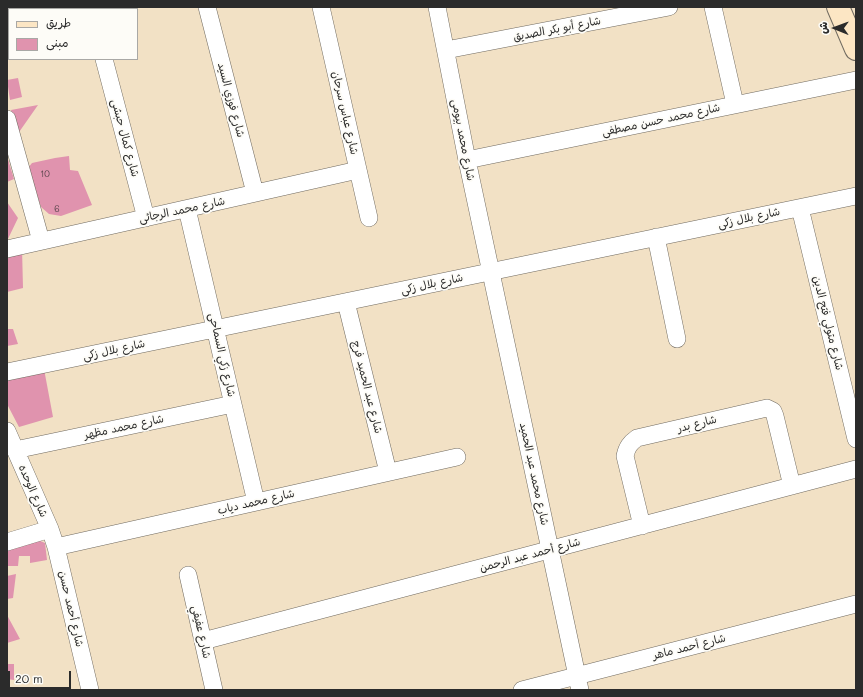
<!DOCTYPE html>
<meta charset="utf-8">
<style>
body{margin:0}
#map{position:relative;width:863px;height:697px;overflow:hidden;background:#f2e1c5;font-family:Mali,"Playpen Sans Arabic",sans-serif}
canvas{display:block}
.frame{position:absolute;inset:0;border:8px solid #2b2b2b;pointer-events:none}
.legend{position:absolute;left:8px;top:8px;width:130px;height:52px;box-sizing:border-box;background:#fdfcf7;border:1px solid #a9a8a5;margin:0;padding:5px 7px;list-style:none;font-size:12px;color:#2b2b2b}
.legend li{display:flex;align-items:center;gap:8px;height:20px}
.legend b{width:20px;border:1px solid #a9a8a5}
.north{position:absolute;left:815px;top:8px;width:40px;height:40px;-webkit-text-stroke:3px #fdfcf7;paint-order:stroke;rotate:271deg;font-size:11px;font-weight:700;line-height:16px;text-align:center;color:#2b2b2b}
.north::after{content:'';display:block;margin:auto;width:14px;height:18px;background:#2b2b2b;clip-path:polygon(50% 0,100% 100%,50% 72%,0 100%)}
.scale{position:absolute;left:8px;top:671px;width:63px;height:18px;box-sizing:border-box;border:2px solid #2b2b2b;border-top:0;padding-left:5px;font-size:12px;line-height:14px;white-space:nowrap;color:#2b2b2b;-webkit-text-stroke:3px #fdfcf7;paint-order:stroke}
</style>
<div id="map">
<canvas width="863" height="697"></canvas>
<div class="frame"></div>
<ul class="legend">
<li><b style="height:5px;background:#fce6c4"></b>طريق</li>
<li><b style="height:11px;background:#e093ae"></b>مبنى</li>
</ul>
<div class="north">ش</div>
<div class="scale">20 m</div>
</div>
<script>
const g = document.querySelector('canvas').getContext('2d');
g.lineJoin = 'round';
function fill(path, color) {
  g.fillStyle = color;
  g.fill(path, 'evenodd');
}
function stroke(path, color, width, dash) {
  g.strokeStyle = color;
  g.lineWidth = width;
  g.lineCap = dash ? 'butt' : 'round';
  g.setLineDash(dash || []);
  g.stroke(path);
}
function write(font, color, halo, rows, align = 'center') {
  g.font = font + ' Mali,"Playpen Sans Arabic",sans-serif';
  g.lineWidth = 3.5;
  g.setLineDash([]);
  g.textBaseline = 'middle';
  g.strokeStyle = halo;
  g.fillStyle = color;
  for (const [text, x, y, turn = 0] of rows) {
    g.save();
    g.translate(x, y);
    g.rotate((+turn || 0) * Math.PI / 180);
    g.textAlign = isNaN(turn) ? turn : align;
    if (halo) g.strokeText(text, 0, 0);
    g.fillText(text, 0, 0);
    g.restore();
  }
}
fill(new Path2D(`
 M 7,25 L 9,25 L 9,56 L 7,57 Z
 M 18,78 L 22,97 L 10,100 L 7,80 Z
 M 38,105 L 17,135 L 11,110 Z
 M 7,156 L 14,179 L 7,182 Z
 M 69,156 L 70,170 L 78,171 L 92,205 L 61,216 L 49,214 L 41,207 L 28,168 L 32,163 L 55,158 Z
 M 7,202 L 18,218 L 7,241 Z
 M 22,248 L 23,288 L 7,292 L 7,251 Z
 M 7,329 L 13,329 L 18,344 L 7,346 Z
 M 44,369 L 53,417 L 19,427 L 7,404 L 7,380 Z
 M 31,537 L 45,543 L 47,560 L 30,563 L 30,556 L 19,556 L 18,566 L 7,566 L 7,544 Z
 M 16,574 L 13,598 L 7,599 L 7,576 Z
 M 7,615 L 20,639 L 7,643 Z
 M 7,664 L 14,664 L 14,680 L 7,679 Z`), '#e093ae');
const street = new Path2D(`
 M 207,7 L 255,193
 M 321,7 L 369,218
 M 437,7 L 467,160 L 580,690
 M 713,7 L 735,104
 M 67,9 L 78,7
 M 7,20 L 9,20
 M 446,50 L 669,7
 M 104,59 L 146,218
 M 7,119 L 41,241
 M 467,160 L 856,80
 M 800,208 L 856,439
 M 187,209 L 256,502
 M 656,237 L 677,339
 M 7,249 L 358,170
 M 346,302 L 388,472
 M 7,372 L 856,196
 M 7,431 L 50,529 L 56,547 L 90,690
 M 15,450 L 233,404
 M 642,526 L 625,456 C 627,447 630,443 637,438 L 767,408 L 773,411 L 775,416 L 792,486
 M 7,542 L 50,529
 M 56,547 L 457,457
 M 188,575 L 214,690
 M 203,641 L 856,469
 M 522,690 L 856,604`);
const secondary = new Path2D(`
 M 838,7 L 856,49`);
stroke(street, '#716b61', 18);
stroke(secondary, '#716b61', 24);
stroke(street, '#fff', 17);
stroke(secondary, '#fce6c4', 22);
write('9px', '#58454c', null, [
 ["10",45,174],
 ["6",57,209]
]);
write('11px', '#2b2b2b', '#fdfcf7', [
 ["شارع أبو بكر الصديق",557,29,-11],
 ["شارع فوزي السيد",231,100,75],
 ["شارع عباس سرحان",345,113,77],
 ["شارع محمد حسن مصطفى",661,120,-12],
 ["شارع كمال حبشى",125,138,75],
 ["شارع محمد بيومى",463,140,79],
 ["شارع محمد الرجائى",182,210,-12],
 ["شارع بلال زكى",749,218,-12],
 ["شارع بلال زكى",432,284,-12],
 ["شارع متولي فتح الدين",828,323,76],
 ["شارع بلال زكى",114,350,-12],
 ["شارع زكي السماحى",222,355,77],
 ["شارع عبد الحميد فرج",367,387,76],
 ["شارع بدر",697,424,-14],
 ["شارع محمد مظهر",124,427,-12],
 ["شارع محمد عبد الحميد",534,474,78],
 ["شارع الوحده",33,491,66],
 ["شارع محمد دياب",256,502,-13],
 ["شارع أحمد عبد الرحمن",530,555,-15],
 ["شارع أحمد حسن",71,609,77],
 ["شارع عفيفي",201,632,77],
 ["شارع أحمد ماهر",689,647,-14]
]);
</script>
